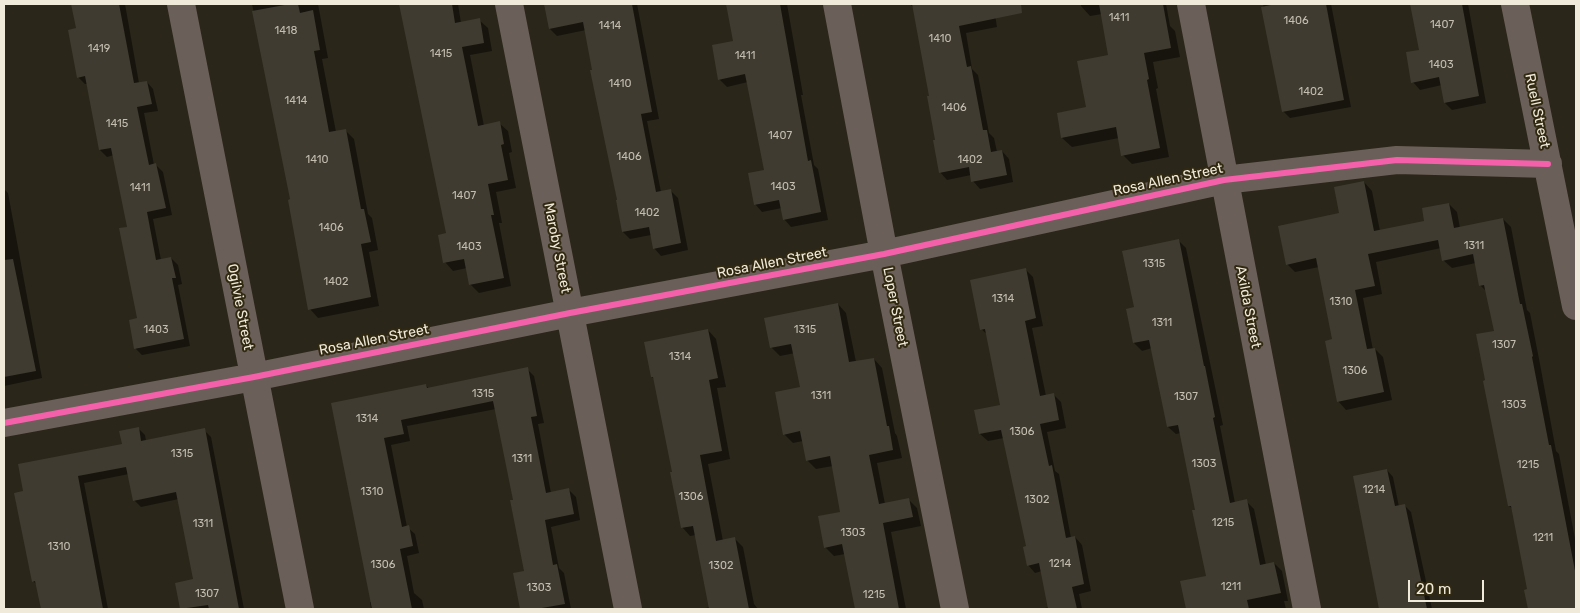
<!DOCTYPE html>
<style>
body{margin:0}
#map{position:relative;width:1580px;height:613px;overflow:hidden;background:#2a2619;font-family:Rubik,sans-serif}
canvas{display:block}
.frame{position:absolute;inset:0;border:5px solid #f0eadb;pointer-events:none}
.scale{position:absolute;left:1408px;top:580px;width:76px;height:22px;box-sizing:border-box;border:2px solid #f0eadb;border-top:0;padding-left:6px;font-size:15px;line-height:18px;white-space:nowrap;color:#f0eadb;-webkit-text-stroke:4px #322911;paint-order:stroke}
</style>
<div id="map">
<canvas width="1580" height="613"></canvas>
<div class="frame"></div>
<div class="scale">20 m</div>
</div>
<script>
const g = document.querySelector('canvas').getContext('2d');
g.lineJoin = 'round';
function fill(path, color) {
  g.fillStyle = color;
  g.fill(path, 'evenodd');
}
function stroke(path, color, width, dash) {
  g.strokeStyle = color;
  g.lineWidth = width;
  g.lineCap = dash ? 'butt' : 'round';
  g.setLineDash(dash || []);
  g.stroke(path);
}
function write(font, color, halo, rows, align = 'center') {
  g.font = font + ' Rubik,sans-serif';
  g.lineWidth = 4;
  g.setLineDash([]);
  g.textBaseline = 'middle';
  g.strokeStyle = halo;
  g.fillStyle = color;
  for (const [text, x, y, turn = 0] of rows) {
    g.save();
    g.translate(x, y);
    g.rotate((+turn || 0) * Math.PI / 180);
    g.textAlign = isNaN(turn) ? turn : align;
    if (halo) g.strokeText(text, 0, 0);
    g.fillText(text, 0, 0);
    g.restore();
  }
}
fill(new Path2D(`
 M 73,4 L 125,4 L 139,83 L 147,82 L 153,89 L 158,111 L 144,113 L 154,165 L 156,165 L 163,172 L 172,215 L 153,219 L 161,260 L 171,258 L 178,265 L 182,284 L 178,285 L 190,346 L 142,355 L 136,349 L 138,319 L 128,227 L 114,155 L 107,157 L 100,150 L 87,84 L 85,84 L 78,77 L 78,29 Z
 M 252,4 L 318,4 L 328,58 L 322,59 L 336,132 L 345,130 L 354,139 L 368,214 L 372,218 L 378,250 L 369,252 L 379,306 L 318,318 L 310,309 L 292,200 Z
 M 400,4 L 458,4 L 461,23 L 479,20 L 488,28 L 492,51 L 470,55 L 484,126 L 499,123 L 508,131 L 512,152 L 509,153 L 516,188 L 496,192 L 502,223 L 499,223 L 511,286 L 479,293 L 470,284 L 467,268 L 453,271 L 445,262 L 447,234 Z
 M 545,4 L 637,4 L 659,119 L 647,121 L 661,192 L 670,190 L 678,198 L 688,250 L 661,256 L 654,248 L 651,235 L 630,239 L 623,232 L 586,30 L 557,36 L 550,29 Z
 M 727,4 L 787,4 L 803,95 L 801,95 L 814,165 L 818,169 L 828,220 L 791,227 L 784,219 L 782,208 L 762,212 L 755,204 L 765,171 L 748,82 L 727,87 L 719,79 L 734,42 Z
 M 910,4 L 990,4 L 994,8 L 997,27 L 966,33 L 972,69 L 978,75 L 989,133 L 994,138 L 997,152 L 1002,151 L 1009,159 L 1013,182 L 980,189 L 973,181 L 971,175 L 947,180 L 940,172 L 930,97 L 914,8 Z
 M 1081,4 L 1166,4 L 1170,26 L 1175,31 L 1180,57 L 1153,62 L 1158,88 L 1156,89 L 1169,157 L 1132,164 L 1123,155 L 1119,138 L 1072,147 L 1062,138 L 1087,108 L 1110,56 L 1102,14 L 1090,16 L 1081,6 Z
 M 1263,4 L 1331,4 L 1351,107 L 1290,118 L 1283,111 Z
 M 1412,4 L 1468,4 L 1486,103 L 1452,110 L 1445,103 L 1442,85 L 1420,90 L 1413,82 L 1421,51 Z
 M 1364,182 L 1372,191 L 1380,231 L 1426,222 L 1449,204 L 1457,212 L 1460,228 L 1503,219 L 1511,227 L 1527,310 L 1530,313 L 1540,364 L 1556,451 L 1559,454 L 1576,544 L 1576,609 L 1530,609 L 1526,591 L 1529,590 L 1513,509 L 1509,506 L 1486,381 L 1495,332 L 1487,292 L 1480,285 L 1476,263 L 1452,268 L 1443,260 L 1441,248 L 1376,262 L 1382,294 L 1363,298 L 1373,350 L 1375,349 L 1383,357 L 1392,400 L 1346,410 L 1338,401 L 1334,340 L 1319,267 L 1295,272 L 1287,264 L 1340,214 Z
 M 4,189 L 8,193 L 42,378 L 4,386 Z
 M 1178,240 L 1186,248 L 1223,425 L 1220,426 L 1235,503 L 1246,501 L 1254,509 L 1266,565 L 1274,563 L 1282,571 L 1288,601 L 1284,601 L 1286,609 L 1187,609 L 1182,582 L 1207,577 L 1197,511 L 1181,433 L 1176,434 L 1168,427 L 1152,348 L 1142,351 L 1134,343 L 1135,308 Z
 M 1026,270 L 1033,277 L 1043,326 L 1032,328 L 1046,396 L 1054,395 L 1061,402 L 1066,428 L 1047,432 L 1055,471 L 1059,474 L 1071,538 L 1075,537 L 1082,545 L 1091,591 L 1079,594 L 1082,609 L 1041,609 L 1049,607 L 1042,571 L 1035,573 L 1028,565 L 1027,547 L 1004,438 L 988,441 L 980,434 L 1001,406 L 988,335 L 981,329 Z
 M 838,304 L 846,313 L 856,362 L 874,359 L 882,368 L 895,433 L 897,436 L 902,458 L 877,463 L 885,504 L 908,499 L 917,508 L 921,526 L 891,532 L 906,609 L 856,609 L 845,554 L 834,556 L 825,547 L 842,513 L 833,466 L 816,469 L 807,460 L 803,441 L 793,443 L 784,434 L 801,388 L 795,353 L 780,356 L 771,347 Z
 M 708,330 L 716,339 L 726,387 L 717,388 L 730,459 L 708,464 L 723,541 L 735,539 L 743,547 L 754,604 L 758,609 L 701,609 L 710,607 L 696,535 L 690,536 L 682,527 L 674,473 L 655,380 L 652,377 Z
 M 527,369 L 534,376 L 544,423 L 538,424 L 551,493 L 569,490 L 576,497 L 580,520 L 551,527 L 559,568 L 564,573 L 571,609 L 522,609 L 515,574 L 525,572 L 514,501 L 496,409 L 407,426 L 410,441 L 391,445 L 407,527 L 415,534 L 419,553 L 407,556 L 414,593 L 422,600 L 424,609 L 371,609 L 370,602 L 372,602 L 332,404 L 426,385 L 429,389 Z
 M 138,428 L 145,435 L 146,441 L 204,430 L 211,437 L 244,609 L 182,609 L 176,584 L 195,580 L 179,499 L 141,507 L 134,500 L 129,474 L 84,483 L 108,609 L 42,609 L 37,585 L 33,581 L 25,492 L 123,445 Z
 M 1387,470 L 1393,477 L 1399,507 L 1405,506 L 1411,512 L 1432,609 L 1388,609 L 1386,600 Z`), '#0007');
fill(new Path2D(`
 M 71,4 L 119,4 L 134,83 L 147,81 L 152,104 L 137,107 L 149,165 L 156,163 L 166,208 L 147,212 L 156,260 L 171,257 L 176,278 L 172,278 L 184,339 L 134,349 L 129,320 L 137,318 L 119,228 L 127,227 L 111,148 L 99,150 L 85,76 L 77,78 L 68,30 L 76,28 Z
 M 290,4 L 298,4 L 300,13 L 313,10 L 320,50 L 314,51 L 329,132 L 346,129 L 361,209 L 364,209 L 371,242 L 361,244 L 371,297 L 308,310 L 288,200 L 290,199 L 252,11 Z
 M 399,4 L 452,4 L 455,23 L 480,18 L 484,43 L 462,47 L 478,126 L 500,121 L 504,144 L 501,145 L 508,180 L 488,184 L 494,215 L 491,215 L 504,278 L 469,285 L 464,259 L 443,263 L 438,235 L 446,233 Z
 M 544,4 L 632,4 L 652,112 L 641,114 L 656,192 L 671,189 L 681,243 L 653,249 L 649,227 L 622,232 L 616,200 L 617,200 L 590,70 L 592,70 L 583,22 L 549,29 Z
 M 726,4 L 780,4 L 808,161 L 811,160 L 821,212 L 783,220 L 779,200 L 754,205 L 748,173 L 764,170 L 745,74 L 718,80 L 712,45 L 733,41 Z
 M 912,4 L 1021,4 L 1022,13 L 959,26 L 967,67 L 971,66 L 983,130 L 987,130 L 991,152 L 1002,150 L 1007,175 L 971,182 L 969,167 L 939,173 L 933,140 L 935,140 L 927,96 L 929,96 Z
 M 1099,4 L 1163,4 L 1171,48 L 1144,53 L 1149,79 L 1147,80 L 1160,148 L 1121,156 L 1116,127 L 1061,138 L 1057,113 L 1086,107 L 1077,61 L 1108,55 Z
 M 1276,4 L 1326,4 L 1344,100 L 1282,112 L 1261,7 Z
 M 1410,4 L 1462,4 L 1479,96 L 1444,103 L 1439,77 L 1411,83 L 1406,52 L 1419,50 Z
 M 1364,181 L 1374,231 L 1424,221 L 1422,208 L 1449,203 L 1454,228 L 1503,218 L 1520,304 L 1522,304 L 1533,356 L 1532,357 L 1549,445 L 1551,445 L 1576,576 L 1576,609 L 1528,609 L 1524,590 L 1527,589 L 1511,506 L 1508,506 L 1483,381 L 1485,380 L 1476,334 L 1494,331 L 1484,285 L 1479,286 L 1473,254 L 1442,261 L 1438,240 L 1368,254 L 1375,286 L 1355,290 L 1367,349 L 1375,348 L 1384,392 L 1337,402 L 1325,341 L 1332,339 L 1316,258 L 1286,265 L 1278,226 L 1339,213 L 1334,187 Z
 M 1179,239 L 1204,366 L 1205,366 L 1215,417 L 1213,418 L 1230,503 L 1247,499 L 1260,565 L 1274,562 L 1281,593 L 1247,600 L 1249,609 L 1186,609 L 1180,581 L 1206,576 L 1192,510 L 1195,510 L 1178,425 L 1167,427 L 1149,340 L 1133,343 L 1126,309 L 1134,307 L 1122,251 Z
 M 13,259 L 36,371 L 4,377 L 4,260 Z
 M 1026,268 L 1036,318 L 1025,321 L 1040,396 L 1054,393 L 1059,420 L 1040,424 L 1049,466 L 1052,465 L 1066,538 L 1075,536 L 1084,584 L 1072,587 L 1077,609 L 1048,609 L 1039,563 L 1027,566 L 1023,547 L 1026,546 L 1001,430 L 979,434 L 974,410 L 1000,405 L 985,329 L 980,330 L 970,280 Z
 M 838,303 L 849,362 L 874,358 L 887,426 L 889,426 L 893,450 L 869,455 L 879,504 L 909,498 L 913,517 L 883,523 L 899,609 L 855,609 L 842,544 L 824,548 L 818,516 L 840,512 L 830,456 L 806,461 L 800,431 L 783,435 L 775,392 L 800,387 L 791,344 L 770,348 L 764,318 Z
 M 708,329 L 718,378 L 709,380 L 722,451 L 700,455 L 716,541 L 735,537 L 749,609 L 709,609 L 693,526 L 681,528 L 670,472 L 672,472 L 653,377 L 651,377 L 644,342 Z
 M 528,367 L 537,416 L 531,417 L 546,493 L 569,488 L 574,514 L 545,520 L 553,565 L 557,564 L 565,604 L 536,609 L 520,609 L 513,573 L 524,571 L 510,500 L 513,500 L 493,401 L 401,420 L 404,434 L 384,438 L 402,527 L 409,525 L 413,546 L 400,549 L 412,609 L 372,609 L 331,403 L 426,384 L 427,388 Z
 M 139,427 L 141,441 L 205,428 L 239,609 L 209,609 L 208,605 L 180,609 L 175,583 L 193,579 L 176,492 L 133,501 L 126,467 L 78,476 L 103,609 L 41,609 L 35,581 L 32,582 L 14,493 L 23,491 L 18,464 L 122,444 L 119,431 Z
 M 1387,469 L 1395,506 L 1405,504 L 1427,609 L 1379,609 L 1353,476 Z`), '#3f3b30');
stroke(new Path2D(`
 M 181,4 L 300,609
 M 509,4 L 628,609
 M 837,4 L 884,254 L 955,609
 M 1191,4 L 1307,609
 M 1515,4 L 1576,306
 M 4,423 L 254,377 L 570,313 L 884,254 L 1224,180 L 1397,160 L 1548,164`), '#6b5f59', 28);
stroke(new Path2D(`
 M 4,423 L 254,377 L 570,313 L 884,254 L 1224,180 L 1397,160 L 1548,164`), '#f560ab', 6);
write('11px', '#c4beb0', null, [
 ["1411",1119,18],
 ["1406",1296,21],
 ["1407",1442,25],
 ["1414",610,26],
 ["1418",286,31],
 ["1410",940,39],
 ["1419",99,49],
 ["1415",441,54],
 ["1411",745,56],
 ["1403",1441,65],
 ["1410",620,84],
 ["1402",1311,92],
 ["1414",296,101],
 ["1406",954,108],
 ["1415",117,124],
 ["1407",780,136],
 ["1406",629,157],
 ["1410",317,160],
 ["1402",970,160],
 ["1403",783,187],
 ["1411",140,188],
 ["1407",464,196],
 ["1402",647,213],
 ["1406",331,228],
 ["1311",1474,246],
 ["1403",469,247],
 ["1315",1154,264],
 ["1402",336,282],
 ["1314",1003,299],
 ["1310",1341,302],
 ["1311",1162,323],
 ["1403",156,330],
 ["1315",805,330],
 ["1307",1504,345],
 ["1314",680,357],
 ["1306",1355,371],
 ["1315",483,394],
 ["1311",821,396],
 ["1307",1186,397],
 ["1303",1514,405],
 ["1314",367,419],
 ["1306",1022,432],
 ["1315",182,454],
 ["1311",522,459],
 ["1303",1204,464],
 ["1215",1528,465],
 ["1214",1374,490],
 ["1310",372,492],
 ["1306",691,497],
 ["1302",1037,500],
 ["1215",1223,523],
 ["1311",203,524],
 ["1303",853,533],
 ["1211",1543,538],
 ["1310",59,547],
 ["1214",1060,564],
 ["1306",383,565],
 ["1302",721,566],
 ["1211",1231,587],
 ["1303",539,588],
 ["1307",207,594],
 ["1215",874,595]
]);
write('14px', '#f0eadb', '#322911', [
 ["Ruell Street",1537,111,78],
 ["Rosa Allen Street",1168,180,-12],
 ["Maroby Street",557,248,79],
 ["Rosa Allen Street",772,263,-11],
 ["Ogilvie Street",240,307,79],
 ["Loper Street",895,307,79],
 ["Axilda Street",1248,307,79],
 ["Rosa Allen Street",374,340,-11]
]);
</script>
